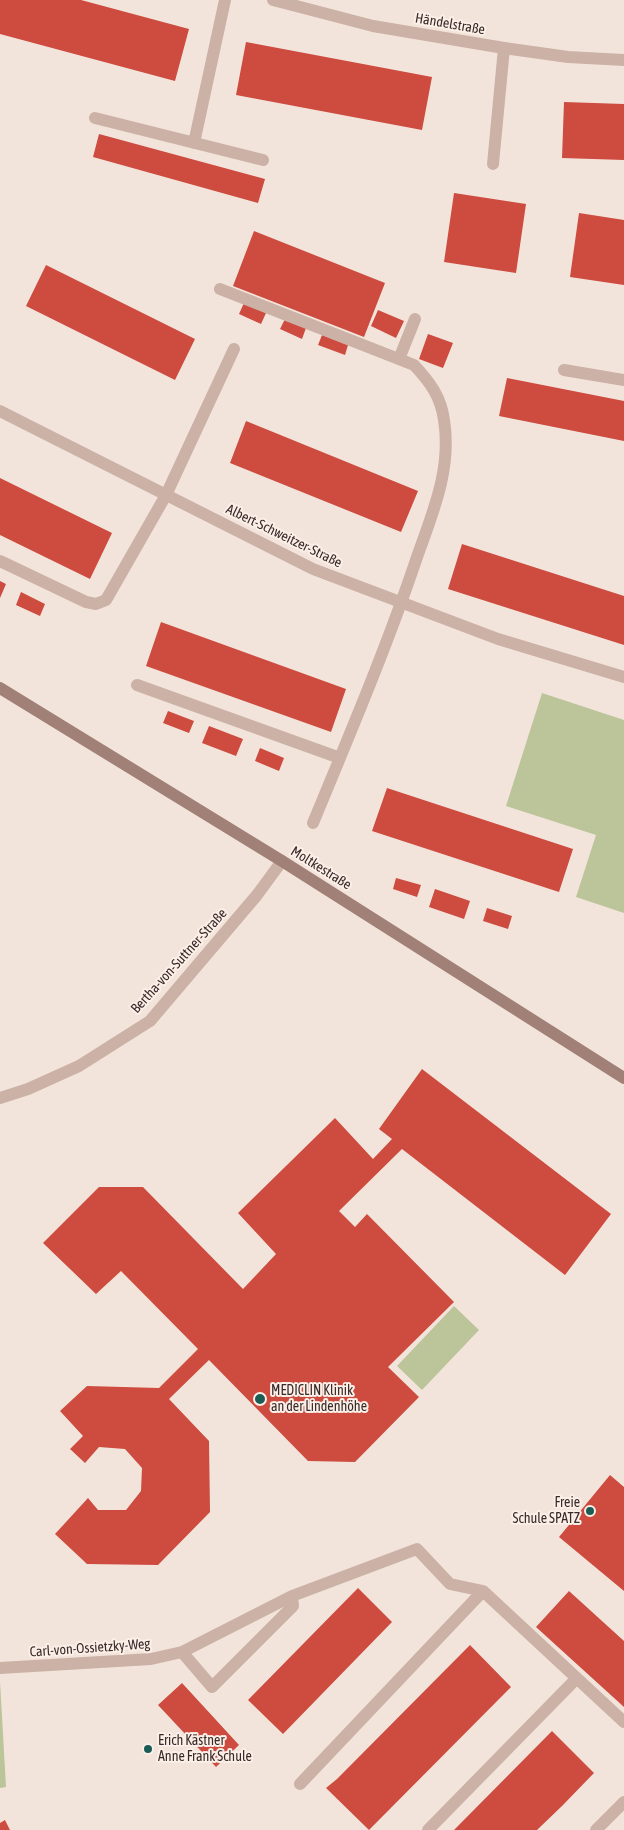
<!DOCTYPE html>
<meta charset="utf-8">
<style>
body{margin:0}
canvas{display:block;background:#f3e4db}
</style>
<canvas width="624" height="1830"></canvas>
<script>
const g = document.querySelector('canvas').getContext('2d');
g.lineJoin = 'round';
function fill(path, color) {
  g.fillStyle = color;
  g.fill(path, 'evenodd');
}
function stroke(path, color, width, dash) {
  g.strokeStyle = color;
  g.lineWidth = width;
  g.lineCap = dash ? 'butt' : 'round';
  g.setLineDash(dash || []);
  g.stroke(path);
}
function write(font, color, halo, rows, align = 'center') {
  g.font = font + ' "Asap Condensed",sans-serif';
  g.lineWidth = 4;
  g.setLineDash([]);
  g.textBaseline = 'middle';
  g.strokeStyle = halo;
  g.fillStyle = color;
  for (const [text, x, y, turn = 0] of rows) {
    g.save();
    g.translate(x, y);
    g.rotate((+turn || 0) * Math.PI / 180);
    g.textAlign = isNaN(turn) ? turn : align;
    if (halo) g.strokeText(text, 0, 0);
    g.fillText(text, 0, 0);
    g.restore();
  }
}
fill(new Path2D(`
 M 542,693 L 624,720 L 624,913 L 576,897 L 596,835 L 506,806 Z
 M 454,1306 L 479,1330 L 422,1390 L 397,1366 Z
 M 0,1681 L 6,1787 L 0,1788 Z`), '#bcc49a');
fill(new Path2D(`
 M 0,0 L 81,0 L 189,29 L 175,81 L 0,34 Z
 M 246,42 L 432,77 L 422,130 L 236,95 Z
 M 564,102 L 624,104 L 624,160 L 562,158 Z
 M 99,134 L 265,179 L 258,203 L 93,157 Z
 M 454,193 L 526,204 L 516,273 L 444,262 Z
 M 579,213 L 624,220 L 624,285 L 570,277 Z
 M 254,231 L 385,283 L 364,337 L 233,286 Z
 M 46,265 L 195,339 L 175,380 L 26,306 Z
 M 244,303 L 266,313 L 261,324 L 239,314 Z
 M 378,310 L 404,321 L 396,338 L 371,326 Z
 M 285,319 L 306,328 L 302,339 L 280,329 Z
 M 428,334 L 453,343 L 443,368 L 419,359 Z
 M 322,335 L 348,345 L 345,355 L 318,345 Z
 M 507,378 L 624,401 L 624,441 L 499,416 Z
 M 246,421 L 418,491 L 401,532 L 230,463 Z
 M 0,478 L 112,533 L 90,579 L 0,535 Z
 M 462,544 L 624,596 L 624,645 L 448,589 Z
 M 0,581 L 6,584 L 0,598 Z
 M 21,592 L 45,604 L 40,616 L 16,605 Z
 M 161,622 L 346,689 L 331,732 L 146,666 Z
 M 168,711 L 194,721 L 189,733 L 163,723 Z
 M 209,726 L 243,739 L 236,756 L 202,743 Z
 M 260,748 L 284,758 L 279,771 L 255,761 Z
 M 387,788 L 573,849 L 559,892 L 372,831 Z
 M 396,878 L 421,885 L 417,897 L 393,889 Z
 M 435,889 L 470,901 L 464,919 L 429,907 Z
 M 487,908 L 512,916 L 508,929 L 483,921 Z
 M 422,1069 L 611,1214 L 565,1275 L 402,1149 L 339,1211 L 355,1227 L 367,1214 L 454,1302 L 388,1367 L 419,1397 L 355,1462 L 308,1461 L 209,1360 L 169,1399 L 209,1441 L 210,1512 L 158,1565 L 87,1564 L 55,1534 L 88,1498 L 98,1510 L 126,1510 L 141,1491 L 142,1468 L 125,1449 L 99,1447 L 85,1463 L 70,1449 L 83,1436 L 60,1411 L 87,1386 L 159,1388 L 198,1349 L 121,1271 L 96,1294 L 43,1243 L 99,1187 L 143,1187 L 243,1289 L 276,1254 L 238,1213 L 335,1118 L 373,1159 L 392,1139 L 379,1129 Z
 M 610,1475 L 624,1487 L 624,1591 L 559,1537 Z
 M 358,1588 L 392,1622 L 283,1734 L 248,1700 Z
 M 569,1591 L 624,1641 L 624,1707 L 536,1627 Z
 M 470,1645 L 511,1687 L 369,1830 L 326,1788 L 337,1779 Z
 M 182,1683 L 239,1745 L 216,1767 L 158,1705 Z
 M 552,1731 L 594,1773 L 562,1806 L 537,1830 L 454,1830 Z
 M 5,1820 L 10,1830 L 0,1830 L 0,1823 Z`), '#cd4b3f');
stroke(new Path2D(`
 M 95,118 L 263,160
 M 194,143 L 225,0
 M 493,164 L 504,48
 M 220,289 L 414,365 C 430,382 441,397 444,420 C 452,470 432,514 416,560 C 386,649 349,736 313,823
 M 399,359 L 415,319
 M 564,370 L 624,380
 M 0,561 L 86,602 L 96,604 L 106,600 L 166,495 L 234,349
 M 137,685 L 340,758
 M 182,1652 L 212,1687 L 293,1606 L 292,1596
 M 0,1668 L 151,1659 L 182,1652 L 292,1596 L 417,1549 L 450,1584 L 483,1591 L 624,1722
 M 300,1784 L 483,1591
 M 428,1830 L 576,1679
 M 596,1830 L 624,1802`), '#ccb2a6', 12);
stroke(new Path2D(`
 M 273,0 L 373,26 L 504,48 L 568,57 L 624,60
 M 0,411 L 313,569 L 498,639 L 624,677
 M 0,1098 L 28,1089 L 79,1066 L 150,1021 L 257,895 L 282,861`), '#ccb2a6', 12);
stroke(new Path2D(`
 M 0,688 L 282,861 L 624,1078`), '#a08077', 12);
for (const [x, y, r, color] of [
 [260,1399,6,"#1a5c56"],
 [590,1511,5,"#1a5c56"],
 [148,1749,5,"#1a5c56"]
]) {
  const dot = new Path2D();
  dot.arc(x, y, r, 0, 2 * Math.PI);
  g.fillStyle = color;
  g.fill(dot);
  stroke(dot, '#fbefe8', 2);
}
write('14px', '#382a28', '#fbefe8', [
 ["Händelstraße",450,24,10],
 ["Albert-Schweitzer-Straße",284,536,26],
 ["Moltkestraße",321,868,32],
 ["Bertha-von-Suttner-Straße",179,961,-48],
 ["Carl-von-Ossietzky-Weg",90,1648,-4]
]);
write('14px', '#382a28', '#fbefe8', [
 ["MEDICLIN Klinik",271,1391],
 ["an der Lindenhöhe",271,1407],
 ["Freie",580,1503,"right"],
 ["Schule SPATZ",580,1519,"right"],
 ["Erich Kästner",158,1741],
 ["Anne Frank Schule",158,1757]
], 'left');
</script>
